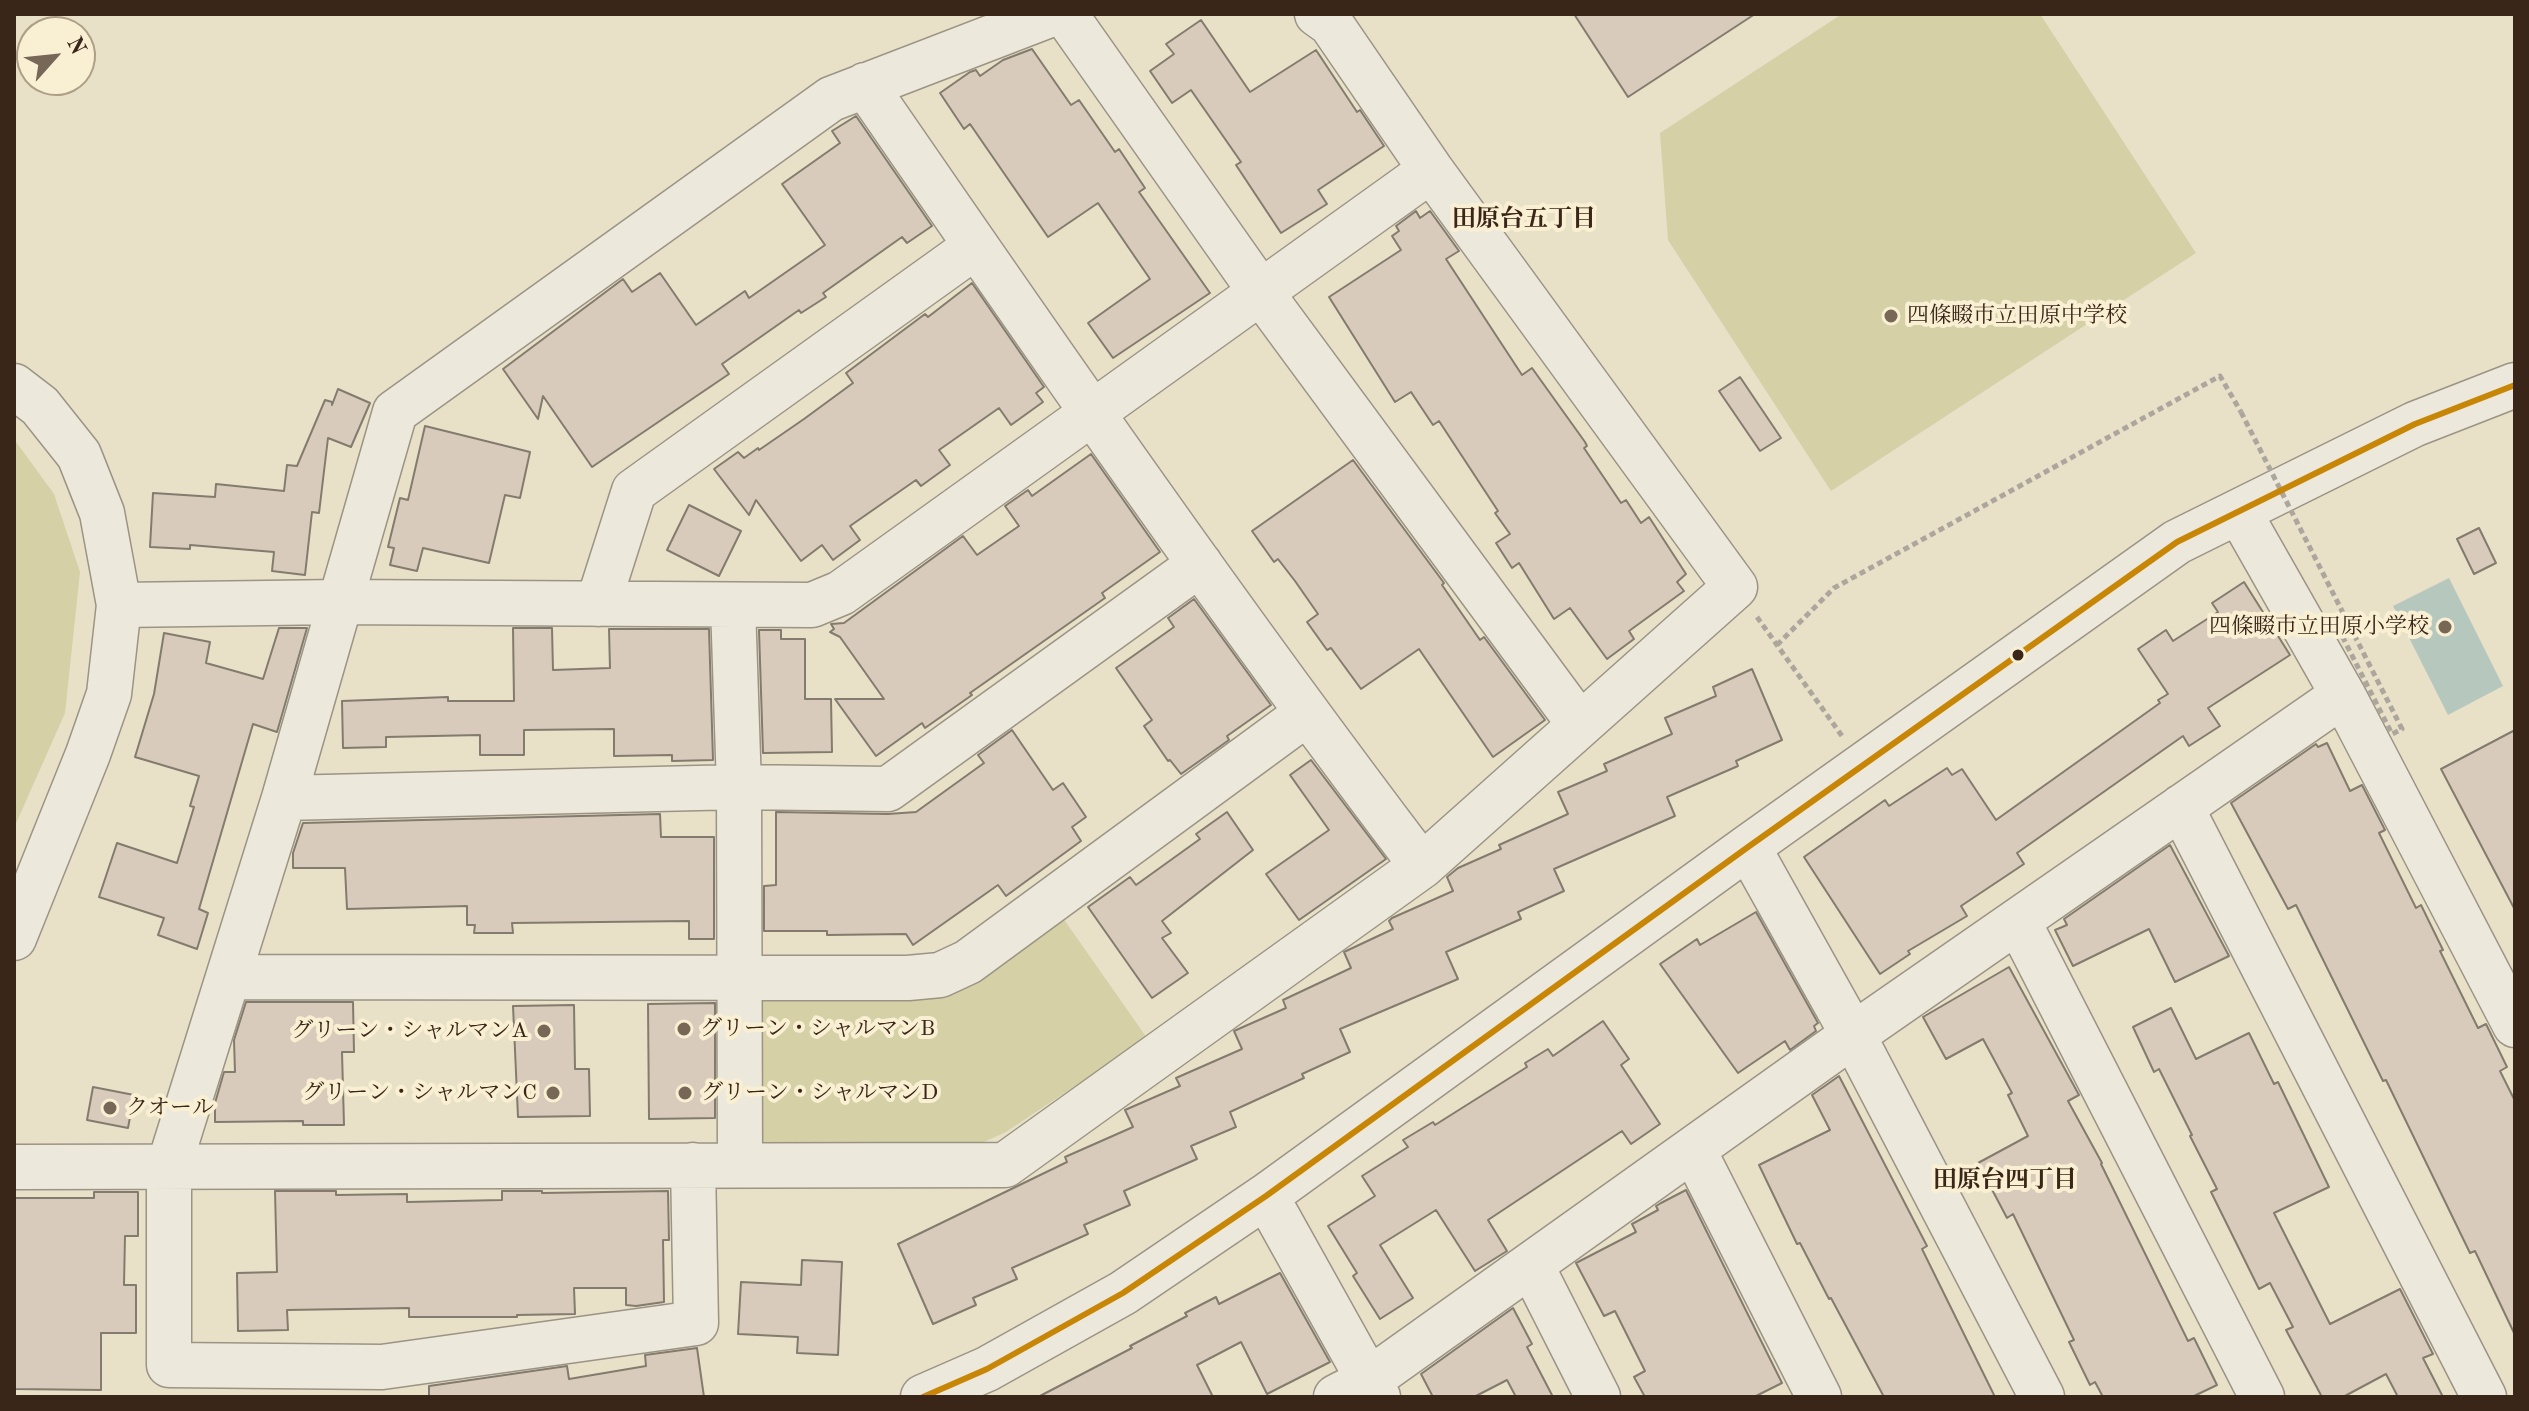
<!DOCTYPE html>
<meta charset="utf-8">
<style>
body{margin:0}
#map{position:relative;width:2529px;height:1411px;overflow:hidden;background:#e9e0c8;font-family:"Old Standard TT",serif}
canvas{display:block}
.frame{position:absolute;inset:0;border:16px solid #3a2618;pointer-events:none}
.north{position:absolute;left:16px;top:16px;width:80px;height:80px;box-sizing:border-box;background:#f9efd3;border:2px solid #ad9f88;border-radius:50%;rotate:63deg;font-size:22px;font-weight:700;line-height:32px;text-align:center;color:#3a2618}
.north::after{content:'';display:block;margin:auto;width:28px;height:36px;background:#776756;clip-path:polygon(50% 0,100% 100%,50% 72%,0 100%)}
</style>
<div id="map">
<canvas width="2529" height="1411"></canvas>
<div class="frame"></div>
<div class="north">N</div>
</div>
<script>
const g = document.querySelector('canvas').getContext('2d');
g.lineJoin = 'round';
function fill(path, color) {
  g.fillStyle = color;
  g.fill(path, 'evenodd');
}
function stroke(path, color, width, dash) {
  g.strokeStyle = color;
  g.lineWidth = width;
  g.lineCap = dash ? 'butt' : 'round';
  g.setLineDash(dash || []);
  g.stroke(path);
}
function write(font, color, halo, rows, align = 'center') {
  g.font = font + ' "Old Standard TT","Noto Serif JP",serif';
  g.lineWidth = 8;
  g.setLineDash([]);
  g.textBaseline = 'middle';
  g.strokeStyle = halo;
  g.fillStyle = color;
  for (const [text, x, y, turn = 0] of rows) {
    g.save();
    g.translate(x, y);
    g.rotate((+turn || 0) * Math.PI / 180);
    g.textAlign = isNaN(turn) ? turn : align;
    if (halo) g.strokeText(text, 0, 0);
    g.fillText(text, 0, 0);
    g.restore();
  }
}
fill(new Path2D(`
 M 1842,14 L 2040,14 L 2196,253 L 1831,491 L 1668,240 L 1660,133 Z
 M 14,439 L 54,494 L 80,572 L 65,713 L 14,828 Z
 M 1058,911 L 1147,1038 L 1006,1132 L 973,1147 L 764,1148 L 749,1134 L 756,990 L 894,990 Z`), '#d5d0a6');
fill(new Path2D(`
 M 2449,578 L 2503,686 L 2448,715 L 2393,606 Z`), '#b6c8be');
const building = new Path2D(`
 M 1574,14 L 1755,14 L 1628,97 Z
 M 1201,20 L 1250,92 L 1316,50 L 1357,112 L 1360,110 L 1384,146 L 1318,190 L 1327,204 L 1281,233 L 1236,165 L 1241,162 L 1191,90 L 1172,103 L 1150,71 L 1174,54 L 1166,44 Z
 M 1032,49 L 1071,105 L 1079,100 L 1115,152 L 1119,149 L 1145,188 L 1139,192 L 1210,293 L 1113,358 L 1088,323 L 1150,279 L 1098,203 L 1048,237 L 970,124 L 964,129 L 940,93 L 970,72 L 976,70 L 980,76 L 1003,60 Z
 M 856,116 L 932,226 L 907,243 L 902,237 L 823,293 L 826,297 L 801,313 L 799,310 L 722,364 L 729,374 L 592,467 L 543,396 L 538,419 L 503,369 L 623,279 L 632,292 L 660,273 L 696,325 L 745,291 L 749,298 L 825,245 L 782,184 L 840,143 L 832,131 Z
 M 1416,211 L 1420,218 L 1430,211 L 1459,251 L 1446,259 L 1522,375 L 1532,368 L 1585,442 L 1587,446 L 1584,448 L 1621,503 L 1626,500 L 1641,523 L 1649,517 L 1686,574 L 1677,582 L 1684,591 L 1629,631 L 1634,639 L 1607,659 L 1570,608 L 1554,619 L 1519,563 L 1512,568 L 1496,543 L 1510,534 L 1495,513 L 1498,511 L 1439,421 L 1433,425 L 1411,392 L 1395,402 L 1329,297 L 1401,250 L 1392,236 L 1399,231 L 1396,226 Z
 M 972,283 L 1044,387 L 1036,393 L 1043,402 L 1011,425 L 999,408 L 939,450 L 950,465 L 921,486 L 916,480 L 850,526 L 860,540 L 833,560 L 822,545 L 801,561 L 756,500 L 749,515 L 714,469 L 738,452 L 744,458 L 758,448 L 759,450 L 804,419 L 853,383 L 846,373 L 925,314 L 928,317 Z
 M 1740,377 L 1781,438 L 1760,451 L 1719,391 Z
 M 338,389 L 370,403 L 351,447 L 328,438 L 319,513 L 312,512 L 305,575 L 272,571 L 274,552 L 190,545 L 190,549 L 150,547 L 153,493 L 215,497 L 216,484 L 284,491 L 287,465 L 297,466 L 325,400 L 332,402 L 332,405 Z
 M 425,426 L 530,452 L 520,498 L 505,495 L 489,563 L 423,548 L 417,571 L 390,565 L 394,548 L 388,547 L 400,498 L 408,500 Z
 M 1091,454 L 1160,552 L 1102,593 L 1105,598 L 970,693 L 972,695 L 925,728 L 922,723 L 876,756 L 835,699 L 884,699 L 840,637 L 830,632 L 834,629 L 831,624 L 844,623 L 963,536 L 977,555 L 1019,526 L 1005,506 L 1028,490 L 1032,496 Z
 M 1353,460 L 1444,583 L 1442,585 L 1480,640 L 1484,637 L 1545,720 L 1493,757 L 1419,649 L 1361,689 L 1331,648 L 1327,650 L 1307,622 L 1318,614 L 1295,581 L 1278,559 L 1274,562 L 1252,531 Z
 M 689,505 L 741,531 L 719,576 L 667,550 Z
 M 2479,528 L 2496,563 L 2474,574 L 2457,539 Z
 M 2244,582 L 2290,655 L 2208,708 L 2220,726 L 2189,746 L 2183,736 L 2017,853 L 2024,864 L 1961,906 L 1967,916 L 1908,951 L 1910,954 L 1880,974 L 1804,857 L 1885,800 L 1889,806 L 1947,768 L 1952,775 L 1962,769 L 1996,820 L 2160,703 L 2158,700 L 2168,694 L 2138,649 L 2166,630 L 2173,641 L 2218,612 L 2212,603 Z
 M 1194,599 L 1271,705 L 1227,736 L 1229,740 L 1181,774 L 1170,760 L 1168,761 L 1144,726 L 1152,720 L 1116,668 L 1174,627 L 1168,618 Z
 M 279,628 L 307,628 L 277,732 L 253,724 L 199,909 L 208,913 L 197,949 L 158,935 L 164,918 L 99,897 L 117,843 L 177,863 L 194,807 L 190,806 L 199,776 L 135,757 L 154,694 L 164,633 L 210,642 L 206,663 L 263,679 Z
 M 513,628 L 552,628 L 553,670 L 610,668 L 609,629 L 709,629 L 713,760 L 672,761 L 672,755 L 614,756 L 614,729 L 524,730 L 524,755 L 480,755 L 480,735 L 386,737 L 386,747 L 343,748 L 342,701 L 448,697 L 448,701 L 514,701 Z
 M 759,630 L 781,630 L 781,639 L 805,639 L 805,699 L 831,699 L 832,752 L 763,753 Z
 M 1752,669 L 1782,740 L 1736,761 L 1738,766 L 1667,797 L 1675,816 L 1554,869 L 1564,891 L 1518,912 L 1521,919 L 1446,952 L 1458,979 L 1340,1029 L 1350,1052 L 1302,1074 L 1304,1078 L 1230,1112 L 1236,1127 L 1191,1146 L 1197,1159 L 1124,1191 L 1130,1205 L 1084,1225 L 1088,1234 L 1012,1268 L 1017,1279 L 973,1298 L 976,1305 L 933,1324 L 898,1244 L 1067,1162 L 1065,1157 L 1133,1127 L 1125,1110 L 1180,1086 L 1176,1078 L 1242,1049 L 1234,1031 L 1286,1008 L 1283,1000 L 1351,968 L 1344,952 L 1393,929 L 1389,921 L 1392,918 L 1453,891 L 1447,877 L 1458,868 L 1501,849 L 1499,845 L 1568,814 L 1558,792 L 1607,771 L 1604,764 L 1672,734 L 1665,718 L 1716,696 L 1713,687 Z
 M 1012,730 L 1053,790 L 1063,783 L 1086,817 L 1072,827 L 1081,841 L 1006,896 L 998,885 L 913,945 L 906,934 L 827,935 L 827,931 L 764,931 L 764,886 L 776,885 L 776,812 L 888,814 L 916,812 L 984,763 L 978,755 Z
 M 2515,730 L 2515,910 L 2441,769 Z
 M 2327,743 L 2350,791 L 2362,785 L 2385,830 L 2379,833 L 2416,908 L 2421,905 L 2443,950 L 2440,951 L 2478,1028 L 2486,1024 L 2507,1067 L 2500,1071 L 2515,1101 L 2515,1335 L 2475,1251 L 2470,1253 L 2386,1080 L 2383,1081 L 2296,905 L 2288,909 L 2231,803 L 2316,744 L 2318,747 Z
 M 1311,760 L 1386,859 L 1299,920 L 1266,874 L 1329,830 L 1290,775 Z
 M 1227,812 L 1253,850 L 1162,921 L 1171,933 L 1162,938 L 1188,973 L 1152,998 L 1088,907 L 1130,877 L 1136,885 L 1200,839 L 1196,834 Z
 M 660,814 L 661,837 L 714,837 L 714,939 L 689,939 L 689,921 L 512,923 L 513,933 L 474,933 L 475,925 L 467,925 L 467,906 L 347,909 L 345,868 L 293,868 L 293,853 L 303,823 Z
 M 2170,845 L 2229,956 L 2175,982 L 2149,929 L 2073,966 L 2055,930 L 2067,925 L 2064,919 Z
 M 1756,912 L 1818,1023 L 1814,1026 L 1816,1031 L 1790,1050 L 1785,1041 L 1738,1073 L 1660,964 L 1697,939 L 1700,945 Z
 M 2009,967 L 2079,1095 L 2068,1101 L 2102,1163 L 2101,1164 L 2188,1341 L 2194,1338 L 2217,1385 L 2192,1397 L 2103,1397 L 2095,1382 L 2090,1385 L 2069,1342 L 2074,1340 L 2013,1214 L 2007,1218 L 1978,1163 L 2028,1136 L 2008,1095 L 2012,1093 L 1983,1039 L 1946,1059 L 1923,1017 Z
 M 246,1002 L 353,1002 L 354,1052 L 342,1052 L 344,1125 L 303,1125 L 303,1121 L 215,1122 L 215,1103 L 224,1072 L 235,1072 L 234,1040 Z
 M 715,1003 L 715,1118 L 649,1119 L 648,1004 Z
 M 574,1005 L 575,1069 L 589,1069 L 590,1116 L 518,1117 L 513,1006 Z
 M 2171,1008 L 2196,1059 L 2249,1033 L 2274,1084 L 2278,1082 L 2329,1187 L 2274,1213 L 2330,1324 L 2400,1289 L 2433,1354 L 2423,1358 L 2443,1397 L 2398,1397 L 2386,1374 L 2343,1397 L 2322,1397 L 2286,1330 L 2293,1327 L 2270,1283 L 2259,1289 L 2211,1192 L 2217,1189 L 2190,1136 L 2192,1135 L 2159,1069 L 2154,1072 L 2133,1027 Z
 M 1603,1021 L 1629,1059 L 1621,1065 L 1660,1124 L 1631,1144 L 1622,1131 L 1488,1220 L 1507,1251 L 1475,1271 L 1436,1210 L 1380,1245 L 1413,1298 L 1380,1319 L 1353,1276 L 1357,1273 L 1328,1226 L 1375,1196 L 1362,1176 L 1408,1147 L 1403,1140 L 1433,1122 L 1435,1125 L 1527,1067 L 1525,1063 L 1548,1049 L 1553,1056 Z
 M 1839,1076 L 1927,1246 L 1922,1249 L 1995,1397 L 1884,1397 L 1831,1298 L 1829,1299 L 1800,1243 L 1797,1244 L 1759,1165 L 1830,1130 L 1812,1095 Z
 M 93,1087 L 134,1095 L 128,1128 L 87,1120 Z
 M 1686,1190 L 1782,1383 L 1754,1397 L 1645,1397 L 1634,1377 L 1645,1371 L 1615,1311 L 1604,1316 L 1576,1263 L 1636,1232 L 1632,1224 L 1658,1210 L 1656,1206 L 1661,1203 Z
 M 275,1191 L 336,1191 L 336,1195 L 407,1194 L 407,1202 L 502,1200 L 502,1191 L 542,1191 L 542,1193 L 668,1191 L 669,1240 L 663,1240 L 664,1302 L 636,1306 L 626,1305 L 626,1288 L 574,1288 L 575,1314 L 517,1315 L 517,1317 L 409,1317 L 409,1308 L 287,1310 L 288,1330 L 238,1331 L 237,1273 L 277,1272 Z
 M 94,1192 L 138,1192 L 138,1236 L 125,1236 L 124,1285 L 136,1285 L 136,1333 L 101,1333 L 101,1390 L 14,1389 L 14,1198 L 94,1198 Z
 M 802,1260 L 842,1262 L 838,1355 L 797,1353 L 798,1337 L 738,1334 L 741,1282 L 801,1285 Z
 M 1280,1273 L 1330,1362 L 1267,1394 L 1241,1342 L 1197,1365 L 1213,1397 L 1038,1397 L 1132,1348 L 1130,1346 L 1187,1316 L 1185,1313 L 1216,1297 L 1219,1304 Z
 M 1513,1308 L 1532,1344 L 1527,1347 L 1553,1397 L 1516,1397 L 1507,1380 L 1474,1397 L 1433,1397 L 1421,1374 Z
 M 697,1348 L 704,1397 L 429,1397 L 429,1386 L 567,1366 L 569,1379 L 646,1366 L 645,1355 Z`);
fill(building, '#d9cbbc');
stroke(building, '#837b6d', 2);
const minor = new Path2D(`
 M 1065,14 L 1260,291 L 1580,725
 M 865,85 C 1046,348 1228,611 1422,866
 M 14,386 L 40,406 L 79,455 L 102,513 L 119,605 L 109,694 L 88,754 L 14,938
 M 2239,512 L 2343,695 L 2515,1025
 M 598,604 L 634,491 L 976,246
 M 119,605 L 340,602 L 812,605 L 841,593 L 1431,170
 M 733,605 L 739,787 L 740,1165
 M 284,798 L 739,787 L 888,789 L 1200,564
 M 2181,807 L 2484,1397
 M 1748,847 L 1853,1035 L 2042,1397
 M 2018,921 L 2262,1397
 M 228,977 L 908,978 L 940,975 L 968,962 L 1306,714
 M 1693,1149 L 1819,1397
 M 693,1165 L 696,1323 L 382,1367 L 169,1365 L 169,1166 L 284,798 L 395,412 L 831,99 L 1052,14
 M 14,1167 L 1005,1165 L 1422,866 L 1735,587 L 1431,170 L 1331,24 L 1317,14
 M 1266,1196 L 1378,1397
 M 1531,1265 L 1598,1397
 M 923,1397 L 987,1369 L 1123,1293 L 1266,1196 L 1748,847 L 2177,542 L 2415,424 L 2515,385
 M 1336,1397 L 1369,1380 L 1853,1035 L 2343,695`);
stroke(minor, '#9b9485', 47);
stroke(new Path2D(`
 M 1757,617 L 1842,736
 M 1777,645 L 1834,588 L 2220,376 L 2241,412`), '#aca69c', 5, [6, 4]);
stroke(minor, '#ece8dc', 44);
stroke(new Path2D(`
 M 2241,412 L 2402,729 L 2392,734 L 2337,626 L 2321,632`), '#aca69c', 5, [6, 4]);
stroke(new Path2D(`
 M 923,1397 L 987,1369 L 1123,1293 L 1266,1196 L 1748,847 L 2177,542 L 2415,424 L 2515,385`), '#c88606', 6);
for (const [x, y, r, color] of [
 [1891,316,8,"#776756"],
 [2445,627,8,"#776756"],
 [2018,655,7,"#3a2618"],
 [684,1029,8,"#776756"],
 [544,1031,8,"#776756"],
 [553,1093,8,"#776756"],
 [685,1093,8,"#776756"],
 [110,1108,8,"#776756"]
]) {
  const dot = new Path2D();
  dot.arc(x, y, r, 0, 2 * Math.PI);
  g.fillStyle = color;
  g.fill(dot);
  stroke(dot, '#f9efd3', 3);
}
write('22px', '#3a2618', '#f9efd3', [
 ["四條畷市立田原中学校",1907,316],
 ["四條畷市立田原小学校",2429,627,"right"],
 ["グリーン・シャルマンB",700,1029],
 ["グリーン・シャルマンA",528,1031,"right"],
 ["グリーン・シャルマンC",537,1093,"right"],
 ["グリーン・シャルマンD",701,1093],
 ["クオール",126,1108]
], 'left');
write('bold 24px', '#3a2618', '#f9efd3', [
 ["田原台五丁目",1524,220],
 ["田原台四丁目",2005,1181]
]);
</script>
